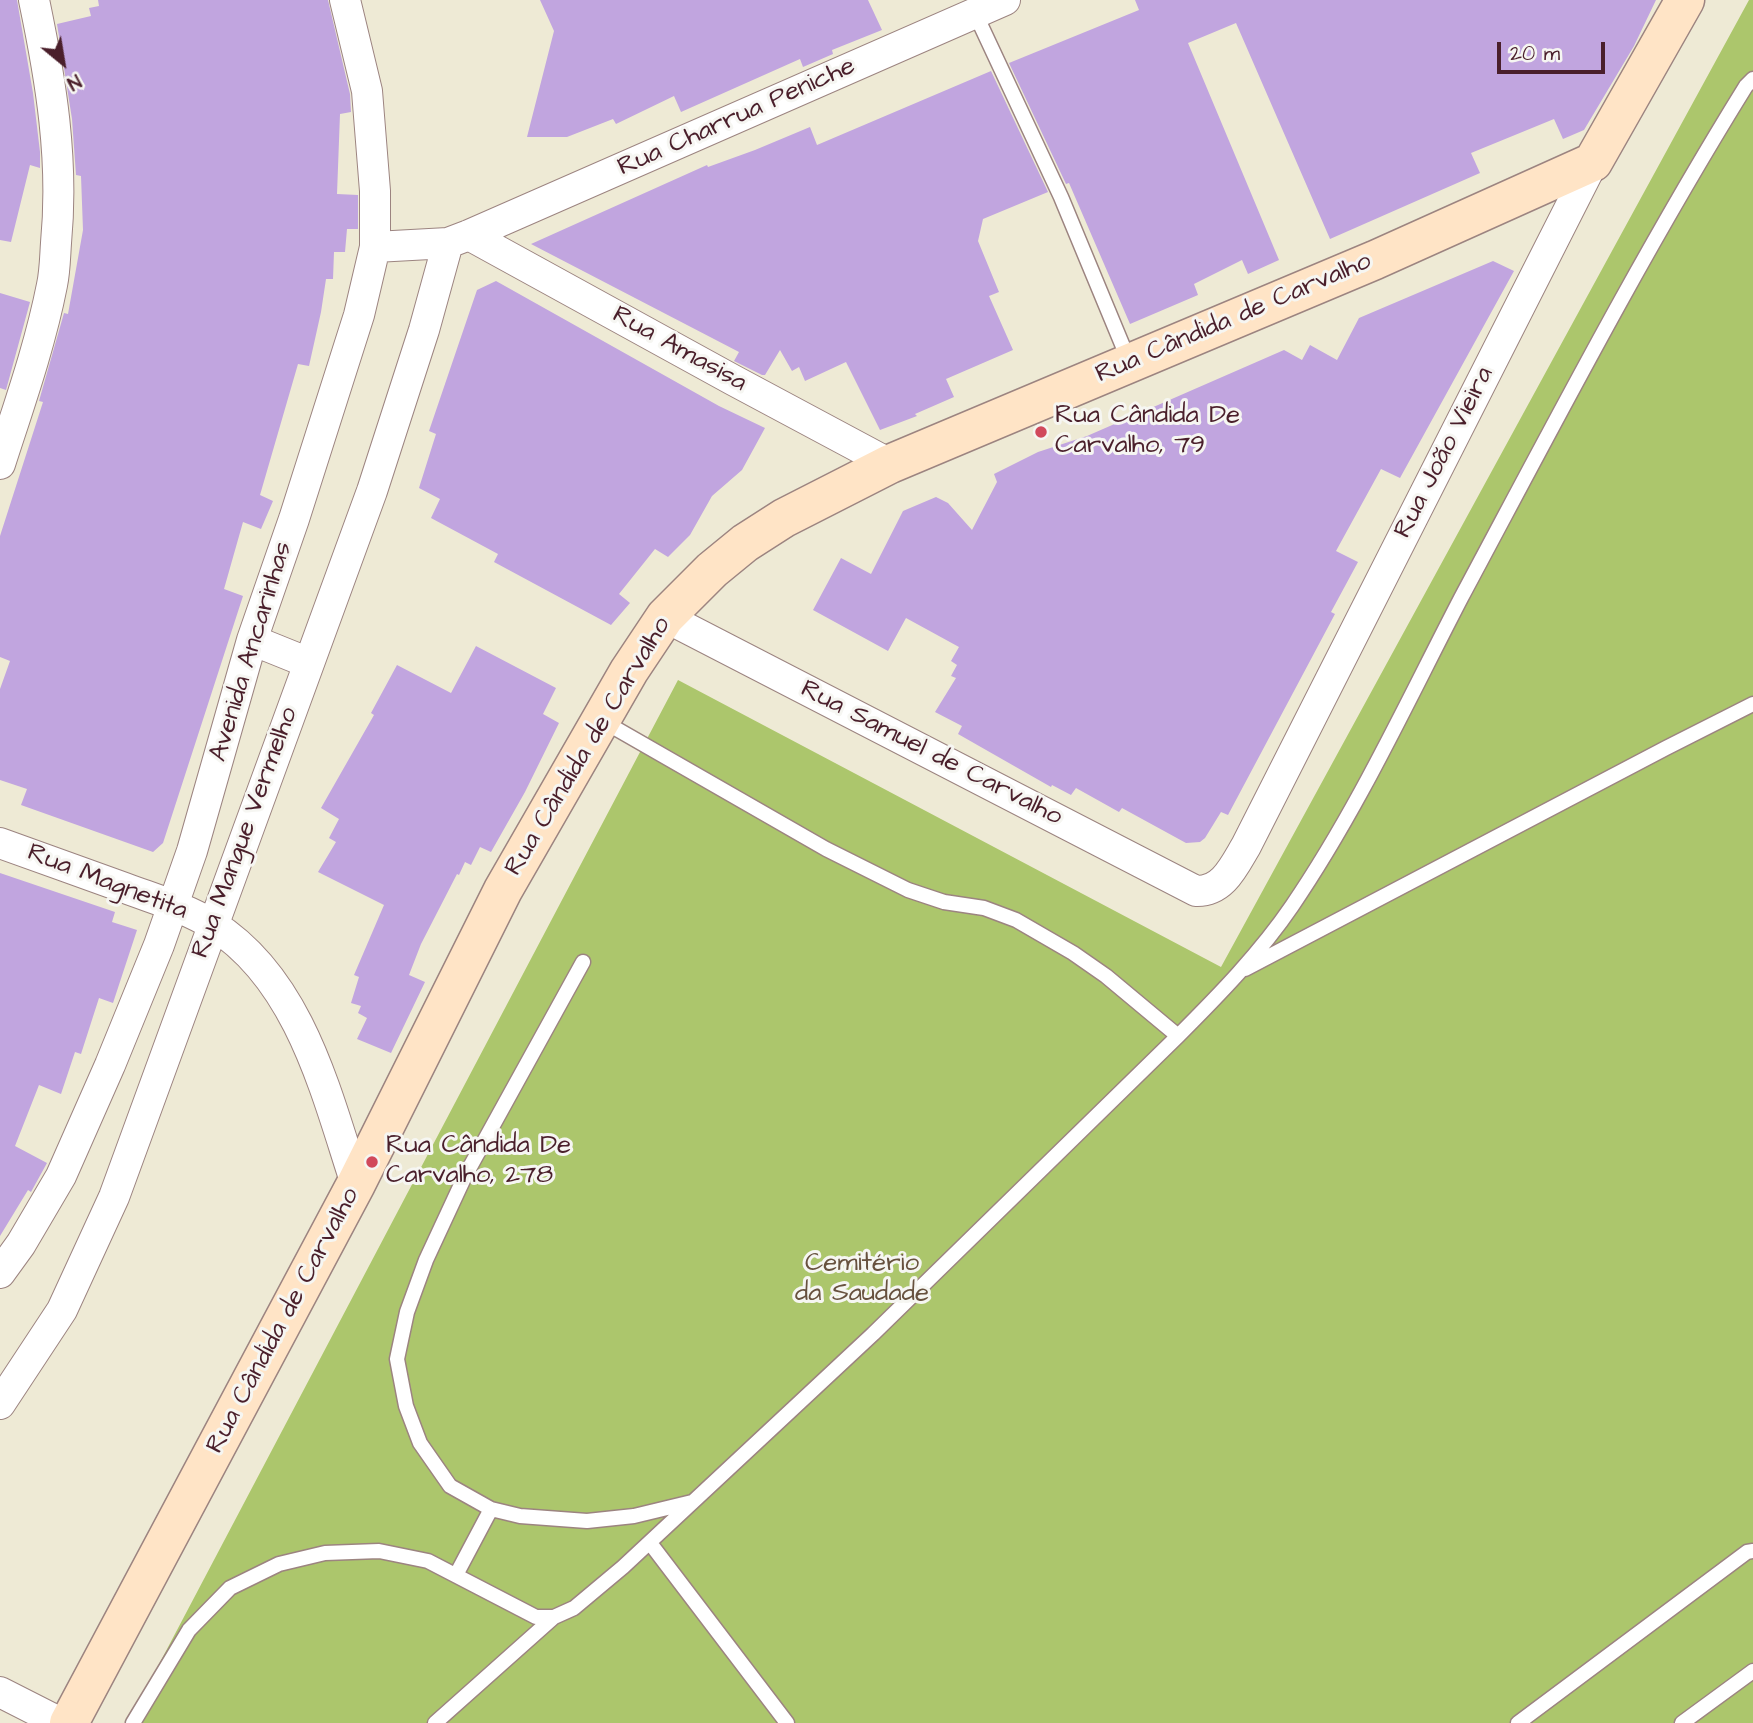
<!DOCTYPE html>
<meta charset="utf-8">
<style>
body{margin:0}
#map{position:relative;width:1753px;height:1723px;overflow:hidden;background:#eeead5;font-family:"Architects Daughter",sans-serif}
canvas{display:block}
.north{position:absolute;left:28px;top:28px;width:70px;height:70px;-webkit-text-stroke:5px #f6f6f2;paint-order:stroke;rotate:150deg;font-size:19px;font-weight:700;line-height:28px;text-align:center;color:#4a1f2b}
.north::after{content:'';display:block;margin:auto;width:24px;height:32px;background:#4a1f2b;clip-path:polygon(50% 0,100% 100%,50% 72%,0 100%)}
.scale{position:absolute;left:1497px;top:42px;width:108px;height:32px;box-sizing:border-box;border:4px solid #4a1f2b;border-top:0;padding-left:9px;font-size:21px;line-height:24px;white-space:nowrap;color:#4a1f2b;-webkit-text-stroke:5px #f6f6f2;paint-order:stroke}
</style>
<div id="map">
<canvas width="1753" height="1723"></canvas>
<div class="north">N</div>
<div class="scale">20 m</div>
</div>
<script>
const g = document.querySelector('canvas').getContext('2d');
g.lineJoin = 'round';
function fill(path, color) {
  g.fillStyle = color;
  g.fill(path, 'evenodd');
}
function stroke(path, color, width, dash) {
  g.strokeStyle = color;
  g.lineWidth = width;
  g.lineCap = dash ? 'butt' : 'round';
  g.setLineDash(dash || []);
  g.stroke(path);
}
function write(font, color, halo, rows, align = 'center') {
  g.font = font + ' "Architects Daughter",sans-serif';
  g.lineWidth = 6;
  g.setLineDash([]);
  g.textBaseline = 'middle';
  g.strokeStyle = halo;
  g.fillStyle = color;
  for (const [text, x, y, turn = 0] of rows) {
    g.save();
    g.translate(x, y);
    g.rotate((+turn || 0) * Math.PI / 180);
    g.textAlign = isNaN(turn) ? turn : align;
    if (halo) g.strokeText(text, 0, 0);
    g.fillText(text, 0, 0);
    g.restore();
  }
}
fill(new Path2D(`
 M 1749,0 L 1753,0 L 1753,1723 L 128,1723 L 678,680 L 1221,967 Z`), '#acc66c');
fill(new Path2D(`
 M 0,0 L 17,0 L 33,93 L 40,152 L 40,168 L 30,165 L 11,242 L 0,240 Z
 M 98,0 L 328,0 L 350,94 L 351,112 L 340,114 L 337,194 L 358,195 L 358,229 L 347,229 L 345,252 L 334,252 L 333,279 L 326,279 L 321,312 L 309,366 L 298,364 L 260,495 L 273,501 L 261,529 L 243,522 L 224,589 L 243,596 L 163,843 L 153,852 L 21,805 L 27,789 L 0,780 L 0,689 L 10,661 L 0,657 L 0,536 L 43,402 L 39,401 L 64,313 L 68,314 L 83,230 L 81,176 L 76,175 L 72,119 L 57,24 L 91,16 L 89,8 L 99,6 Z
 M 540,0 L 868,0 L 882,30 L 832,50 L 833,54 L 803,67 L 800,59 L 681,112 L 674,96 L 616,124 L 613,119 L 567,137 L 527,137 L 554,31 Z
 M 1135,0 L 1656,0 L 1634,46 L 1584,130 L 1563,139 L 1554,119 L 1471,153 L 1480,173 L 1330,239 L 1236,23 L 1188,43 L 1279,260 L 1248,274 L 1242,260 L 1194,284 L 1198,295 L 1130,324 L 1069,183 L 1066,184 L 1009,63 L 1139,10 Z
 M 991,71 L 1048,192 L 983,219 L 978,241 L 999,292 L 989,296 L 1013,350 L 946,379 L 954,397 L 915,414 L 917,416 L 880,430 L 846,362 L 805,381 L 799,367 L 792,371 L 780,350 L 765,375 L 762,375 L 734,361 L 739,352 L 531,244 L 707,165 L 708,167 L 755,150 L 810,127 L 817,145 Z
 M 1493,261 L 1514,271 L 1400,478 L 1381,469 L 1336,551 L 1358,562 L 1331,612 L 1335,614 L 1228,815 L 1221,812 L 1205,838 L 1200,842 L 1186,843 L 1122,808 L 1119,812 L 1076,788 L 1071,795 L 1052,785 L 1051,787 L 958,734 L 962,726 L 935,712 L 956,678 L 951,676 L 957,665 L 951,661 L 959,647 L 906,618 L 888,651 L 813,610 L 841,558 L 871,574 L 903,511 L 936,497 L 948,503 L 972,530 L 997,482 L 994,474 L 1038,452 L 1087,436 L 1284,350 L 1302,360 L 1310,345 L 1337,360 L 1359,318 Z
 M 496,281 L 719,406 L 765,428 L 742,470 L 712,496 L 690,535 L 668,557 L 655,549 L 619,594 L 630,603 L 611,625 L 494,562 L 498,554 L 431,518 L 440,499 L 419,488 L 436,434 L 429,431 L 477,290 Z
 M 0,293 L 30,302 L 6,390 L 0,388 Z
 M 476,646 L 556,688 L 543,714 L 559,723 L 525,792 L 491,852 L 480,847 L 471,865 L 465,862 L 459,875 L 457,874 L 421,944 L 409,975 L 425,982 L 391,1053 L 357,1039 L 367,1018 L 358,1013 L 361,1006 L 351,1003 L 359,977 L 354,975 L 384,905 L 318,872 L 336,842 L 329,838 L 339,819 L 321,808 L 374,715 L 371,713 L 397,665 L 451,693 Z
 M 0,873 L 115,912 L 112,922 L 137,930 L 113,1003 L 99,998 L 81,1054 L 75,1052 L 61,1094 L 39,1085 L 15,1146 L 47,1163 L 31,1192 L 28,1190 L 0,1236 Z`), '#c1a5df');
const lane = new Path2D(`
 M 975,13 L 1061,197 L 1129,361
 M 601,720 L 826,849 L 908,890 L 944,902 L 984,908 L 1016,920 L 1073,953 L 1106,976 L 1178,1036
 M 583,962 L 465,1176 L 426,1260 L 407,1312 L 397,1359 L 406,1406 L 420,1443 L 450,1486 L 491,1509 L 520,1516 L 587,1521 L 634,1516 L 692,1502
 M 1245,969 L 1666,748 L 1753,704
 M 650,1543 L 787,1723
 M 456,1575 L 491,1509
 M 133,1723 L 189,1630 L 230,1588 L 279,1564 L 325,1553 L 379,1551 L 428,1561 L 536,1617 L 554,1617 L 574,1608 L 623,1567 L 873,1334 L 1178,1036 C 1218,996 1260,953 1292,906 C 1358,809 1407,702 1461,598 C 1553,426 1643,252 1746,86 L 1753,79
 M 435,1723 L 554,1617
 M 1518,1723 L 1747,1552 L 1753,1551
 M 1682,1723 L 1753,1671`);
const street = new Path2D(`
 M 469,235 L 733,380 L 890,464
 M 375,247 L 448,243 L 469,235 L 1005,0
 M 0,464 C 19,405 40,346 52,285 C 55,271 55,257 56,243 C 64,160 51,81 34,0
 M 665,617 L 1196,891 C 1223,892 1234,866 1246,846 L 1593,162
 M 252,640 L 309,663
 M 0,843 C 42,858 83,873 125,888 C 154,899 186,908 213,925 C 300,980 326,1093 356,1184
 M 0,1273 L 21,1244 L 61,1176 L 110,1065 L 159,945 L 192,851 L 252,640 L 294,519 L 359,315 L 375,247 L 375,191 L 367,91 L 345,0
 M 0,1404 L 62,1310 L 114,1197 L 372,491 L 424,330 L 448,243
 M 0,1692 L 61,1723`);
const secondary = new Path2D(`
 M 69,1723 L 356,1184 L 503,890 L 629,671 L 665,617 L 712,570 L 745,543 L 784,518 L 890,464 L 1375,260 L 1593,162 L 1685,0`);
stroke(lane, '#9c8480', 17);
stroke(street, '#9c8480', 32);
stroke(secondary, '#9c8480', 41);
stroke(lane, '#fff', 14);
stroke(street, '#fff', 30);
stroke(secondary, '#ffe4c6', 38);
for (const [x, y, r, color] of [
 [1041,432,7,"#d1495b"],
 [372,1162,7,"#d1495b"]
]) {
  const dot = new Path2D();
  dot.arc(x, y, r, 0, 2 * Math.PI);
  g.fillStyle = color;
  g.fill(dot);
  stroke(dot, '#f6f6f2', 2.5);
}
write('26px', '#4a1f2b', '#f6f6f2', [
 ["Rua Charrua Peniche",737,118,-24],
 ["Rua Cândida de Carvalho",1234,319,-23],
 ["Rua Amasisa",679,350,29],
 ["Rua João Vieira",1445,453,-63],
 ["Avenida Ancarinhas",252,652,-73],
 ["Rua Cândida de Carvalho",589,747,-59],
 ["Rua Samuel de Carvalho",931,754,27],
 ["Rua Mangue Vermelho",246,833,-70],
 ["Rua Magnetita",107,883,21],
 ["Rua Cândida de Carvalho",284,1321,-62]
]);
write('26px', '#4a1f2b', '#f6f6f2', [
 ["Rua Cândida De",1055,417],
 ["Carvalho, 79",1055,447],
 ["Rua Cândida De",386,1147],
 ["Carvalho, 278",386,1177]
], 'left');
write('26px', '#67513e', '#f6f6f2', [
 ["Cemitério",862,1265],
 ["da Saudade",862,1295]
]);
</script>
